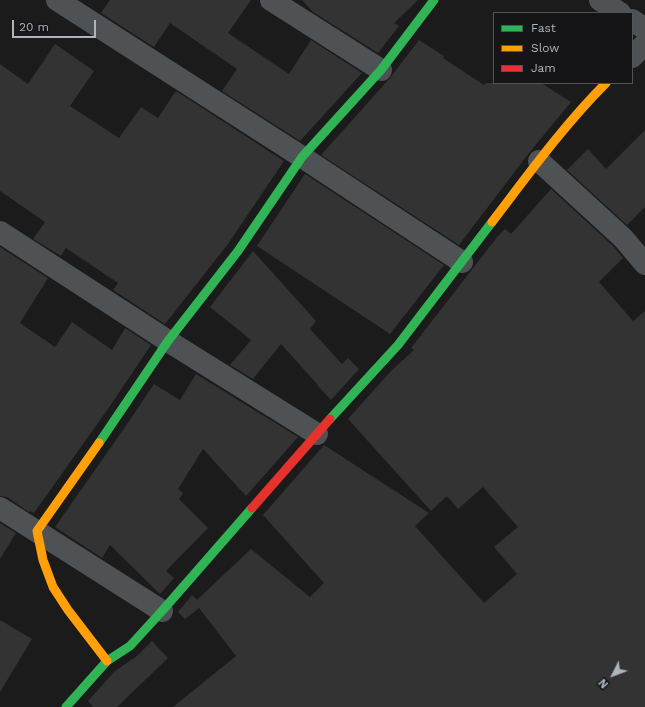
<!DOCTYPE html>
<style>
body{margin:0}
#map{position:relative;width:645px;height:707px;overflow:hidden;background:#1b1b1c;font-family:"Work Sans",sans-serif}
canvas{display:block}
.legend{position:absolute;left:493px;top:12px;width:140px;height:72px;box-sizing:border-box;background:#151518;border:1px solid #51555a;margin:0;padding:5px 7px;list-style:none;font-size:12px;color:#acb4bd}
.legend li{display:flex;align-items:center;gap:8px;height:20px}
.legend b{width:20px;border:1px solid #51555a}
.north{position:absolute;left:593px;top:655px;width:40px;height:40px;-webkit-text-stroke:3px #151518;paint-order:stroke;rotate:228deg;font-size:11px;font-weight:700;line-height:16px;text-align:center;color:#acb4bd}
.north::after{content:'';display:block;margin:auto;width:14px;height:18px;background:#acb4bd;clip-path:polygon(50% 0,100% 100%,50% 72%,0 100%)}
.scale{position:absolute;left:12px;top:20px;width:84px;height:18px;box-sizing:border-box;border:2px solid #acb4bd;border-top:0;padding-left:5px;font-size:12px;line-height:14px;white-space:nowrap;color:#acb4bd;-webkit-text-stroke:3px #151518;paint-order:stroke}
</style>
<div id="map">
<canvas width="645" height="707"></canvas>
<ul class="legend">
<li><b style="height:5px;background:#30b455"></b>Fast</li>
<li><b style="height:5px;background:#ff9f0a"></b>Slow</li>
<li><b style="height:5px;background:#e5322d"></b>Jam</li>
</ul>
<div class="north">N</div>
<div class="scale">20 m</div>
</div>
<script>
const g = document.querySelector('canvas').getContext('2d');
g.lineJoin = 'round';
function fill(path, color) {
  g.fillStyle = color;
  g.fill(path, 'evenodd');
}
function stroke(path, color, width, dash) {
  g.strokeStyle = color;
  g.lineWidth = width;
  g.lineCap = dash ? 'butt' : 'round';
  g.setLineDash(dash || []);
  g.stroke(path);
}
fill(new Path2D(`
 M 110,0 L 251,0 L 228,33 L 289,74 L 311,40 L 362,73 L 300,141 L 222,91 L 237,69 L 170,23 L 154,47 L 101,13 Z
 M 302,0 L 418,0 L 394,23 L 399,26 L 378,53 L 313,12 Z
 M 419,40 L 444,56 L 443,58 L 484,85 L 486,83 L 541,83 L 571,102 L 529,153 L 459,245 L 321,155 L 390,78 Z
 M 55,44 L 94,71 L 70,106 L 119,138 L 141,107 L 158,118 L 176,91 L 284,161 L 228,244 L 165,324 L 113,290 L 118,283 L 66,248 L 61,256 L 33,239 L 45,222 L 0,191 L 0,64 L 28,84 Z
 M 645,130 L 645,207 L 627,225 L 567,170 L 588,149 L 606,169 Z
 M 305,174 L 444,265 L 390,334 L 257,246 Z
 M 551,189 L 614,247 L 623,258 L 599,282 L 633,321 L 645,311 L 645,707 L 173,707 L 236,656 L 199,608 L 185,619 L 178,612 L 192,595 L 197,600 L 251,549 L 310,597 L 324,583 L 263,515 L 324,445 L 429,513 L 415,526 L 484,603 L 517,574 L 494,547 L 518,527 L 483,487 L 458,509 L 447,496 L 431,511 L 348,419 L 391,371 L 414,350 L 411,348 L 498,236 L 505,229 L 511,234 Z
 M 0,247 L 48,278 L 20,323 L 55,347 L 72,322 L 112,350 L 125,328 L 151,345 L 110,406 L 34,513 L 30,511 L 29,512 L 7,497 L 0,496 Z
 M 253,251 L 316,321 L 310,329 L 342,364 L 348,358 L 359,369 L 331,400 L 317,385 L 318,385 L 281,344 L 253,379 L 230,365 L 251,340 L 210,307 Z
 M 196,374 L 298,437 L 246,496 L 203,449 L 178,489 L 183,493 L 179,499 L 208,528 L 166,571 L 174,578 L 160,594 L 110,545 L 102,558 L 55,527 L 130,420 L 154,384 L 180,400 Z
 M 0,523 L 16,533 L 0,559 Z
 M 0,620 L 32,639 L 0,692 Z
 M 152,641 L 168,658 L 117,707 L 93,707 L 88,701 L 115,671 L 137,656 Z`), '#333334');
stroke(new Path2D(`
 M 57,0 L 302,157 L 462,262
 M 271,0 L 381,70
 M 600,0 L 620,13
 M 632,20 L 645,29
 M 632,57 L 645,44
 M 539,161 L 623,238 L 645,264
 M 0,232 L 168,341 L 317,434
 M 0,508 L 162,611`), '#4f5255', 22);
stroke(new Path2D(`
 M 330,419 L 398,345 L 492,222
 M 99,443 L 168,341 L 238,251 L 302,157 L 381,70 L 434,0
 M 66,707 L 107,661 L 130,646 L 162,611 L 252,508`), '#30b455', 9);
stroke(new Path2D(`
 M 492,222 C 528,175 564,125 606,83
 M 99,443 L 37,531 L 43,560 L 53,587 L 68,610 L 107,661`), '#ff9f0a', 9);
stroke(new Path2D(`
 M 252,508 L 330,419`), '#e5322d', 9);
</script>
